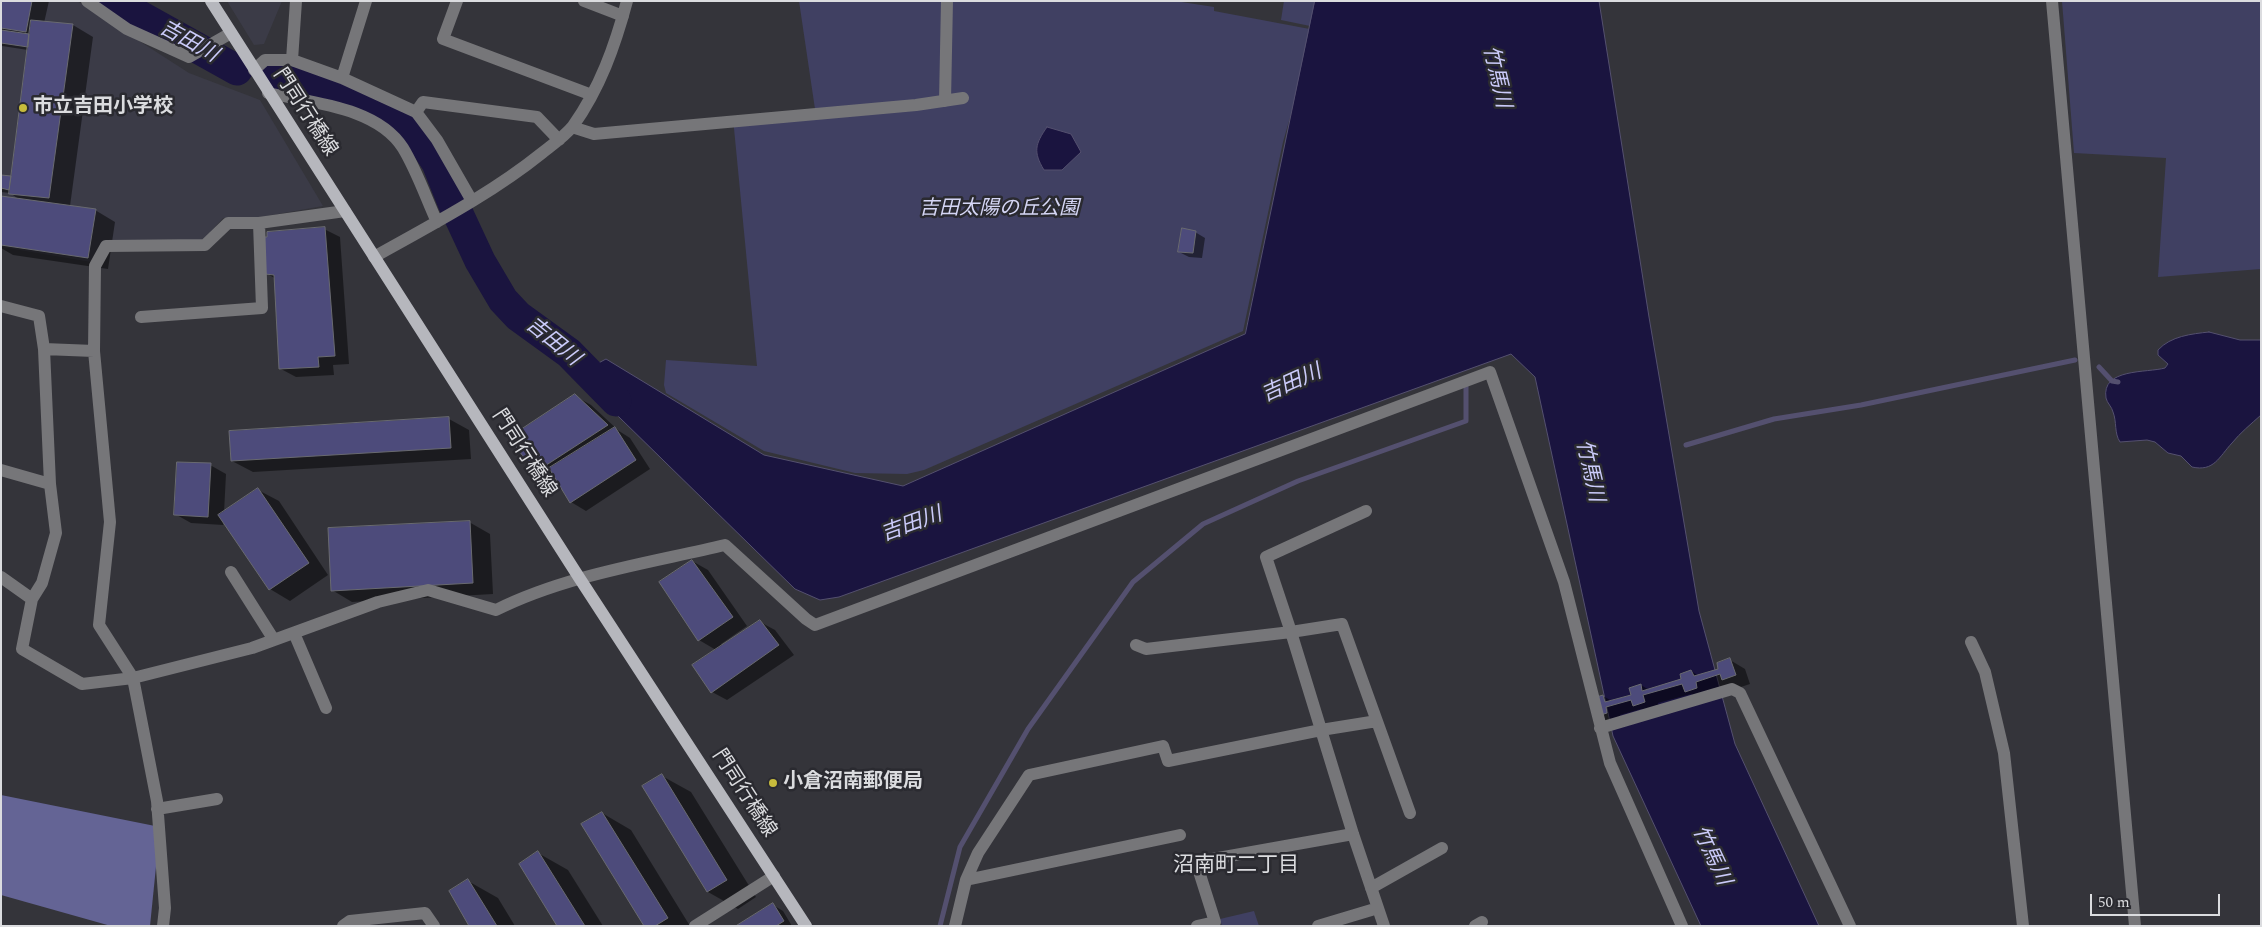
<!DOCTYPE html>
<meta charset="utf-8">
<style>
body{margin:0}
#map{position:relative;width:2262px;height:927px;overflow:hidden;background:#34343a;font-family:Spectral,serif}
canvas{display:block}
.frame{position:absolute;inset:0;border:2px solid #dbdcdf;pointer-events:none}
.scale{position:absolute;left:2090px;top:894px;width:130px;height:22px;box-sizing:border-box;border:2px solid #dbdcdf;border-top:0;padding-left:6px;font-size:15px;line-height:18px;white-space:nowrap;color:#dbdcdf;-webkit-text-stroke:4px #2a2a30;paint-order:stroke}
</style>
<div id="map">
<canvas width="2262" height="927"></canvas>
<div class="frame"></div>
<div class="scale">50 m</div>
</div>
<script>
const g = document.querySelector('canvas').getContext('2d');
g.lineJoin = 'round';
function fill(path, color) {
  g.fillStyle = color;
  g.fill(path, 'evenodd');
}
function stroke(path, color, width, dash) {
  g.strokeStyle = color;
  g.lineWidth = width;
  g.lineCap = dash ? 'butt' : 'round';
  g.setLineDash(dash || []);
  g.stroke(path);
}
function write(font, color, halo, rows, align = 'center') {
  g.font = font + ' Spectral,"Noto Sans JP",serif';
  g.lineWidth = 5;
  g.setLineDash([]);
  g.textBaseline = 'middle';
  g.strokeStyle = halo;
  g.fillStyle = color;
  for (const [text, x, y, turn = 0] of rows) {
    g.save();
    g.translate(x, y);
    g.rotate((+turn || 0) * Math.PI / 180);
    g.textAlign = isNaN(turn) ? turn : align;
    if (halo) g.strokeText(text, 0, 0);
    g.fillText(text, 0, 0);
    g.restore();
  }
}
fill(new Path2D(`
 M 1,1 L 77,1 L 189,73 L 260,100 L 323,206 L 261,217 L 223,218 L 203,240 L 103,244 L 91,262 L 1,247 Z
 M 227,1 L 282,1 L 264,44 L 254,45 Z`), '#3b3b47');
fill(new Path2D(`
 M 799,1 L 1175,1 L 1214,7 L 1214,11 L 1315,30 L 1283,142 L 1243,331 L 924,470 L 907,474 L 855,473 L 764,451 L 666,393 L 664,385 L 666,360 L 757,366 L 733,118 L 815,109 Z
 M 1284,1 L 1320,1 L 1315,27 L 1281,20 Z
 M 2062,1 L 2261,1 L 2261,269 L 2158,277 L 2166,158 L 2074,153 Z
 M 1254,911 L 1259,926 L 1222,926 L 1220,919 Z`), '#404062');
fill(new Path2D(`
 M 1,795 L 160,827 L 150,926 L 111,926 L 1,895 Z`), '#646495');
const water = new Path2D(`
 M 1315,1 L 1599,1 L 1649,317 L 1699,611 L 1735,744 L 1819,926 L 1701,926 L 1613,736 L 1535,377 L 1511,354 L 839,597 L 820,600 L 795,589 L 576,375 L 606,359 L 764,455 L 903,486 L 1245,334 Z
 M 1047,127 L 1071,134 L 1081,152 L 1062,170 L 1044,170 C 1033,152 1035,144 1047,127 Z
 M 2209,332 L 2240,340 L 2261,340 L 2261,415 C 2251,424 2240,433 2232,443 C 2219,457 2214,472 2192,467 L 2181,456 L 2168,453 L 2155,442 L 2147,440 L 2120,442 C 2114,433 2117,422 2113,412 C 2112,407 2107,403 2106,398 C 2101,368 2147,373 2165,368 L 2168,364 L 2158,355 L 2158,350 C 2171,336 2191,334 2209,332 Z`);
fill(water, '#1a143f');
stroke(water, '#54506f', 1);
fill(new Path2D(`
 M 1,1 L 49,1 L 44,23 L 73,25 L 93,37 L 70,206 L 95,210 L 115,222 L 108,269 L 13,255 L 1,248 L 1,197 L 20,200 L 10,193 L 1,192 L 1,176 L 12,178 L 28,50 L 2,46 L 1,55 Z
 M 324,229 L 340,237 L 349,364 L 333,365 L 334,375 L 296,377 L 281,369 L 276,279 L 266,273 Z
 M 1195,232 L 1205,238 L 1202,258 L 1189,257 L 1179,252 Z
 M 575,396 L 591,405 L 619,431 L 630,438 L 650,469 L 586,511 L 571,502 L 556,477 L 551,481 L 535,472 Z
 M 449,419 L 469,430 L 471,459 L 253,472 L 232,461 Z
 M 210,465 L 226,474 L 224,513 L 258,490 L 279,501 L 328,575 L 290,601 L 270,589 L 224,521 L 223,525 L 191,523 L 175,514 Z
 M 469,522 L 490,534 L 493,594 L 352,602 L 332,590 Z
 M 692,561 L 708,570 L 747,626 L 721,644 L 722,646 L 760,622 L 775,630 L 794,655 L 727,700 L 712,692 L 716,650 L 699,640 L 660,582 Z
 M 1730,660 L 1745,669 L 1750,684 L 1701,700 L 1691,694 L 1658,703 L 1660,711 L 1641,709 L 1620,715 L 1622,721 L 1612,725 L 1596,716 L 1603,696 L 1612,701 L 1633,696 L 1641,685 L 1649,690 L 1683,680 L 1691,671 L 1699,676 L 1720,670 Z
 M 662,776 L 691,792 L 756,897 L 738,909 L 708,892 L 644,787 Z
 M 602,813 L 631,830 L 690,926 L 645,926 Z
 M 538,853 L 568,870 L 603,926 L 559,926 Z
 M 468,881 L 498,898 L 515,926 L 471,926 Z
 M 773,905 L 783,911 L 792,926 L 740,926 Z`), '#0007');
stroke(new Path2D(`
 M 2099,367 L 2112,381 L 2118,382
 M 1686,445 L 1774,419 L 1861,405 L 2075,360
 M 940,926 L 960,847 L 1028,729 L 1133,582 L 1203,524 L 1298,481 L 1466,421 L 1466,387`), '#54506f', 5);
stroke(new Path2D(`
 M 113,1 L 237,70
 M 275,78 L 341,95 L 389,115 L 418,134 L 437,163 L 453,203 L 480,261 L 503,300 L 518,316 L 569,353 L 616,401`), '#1a143f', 31);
const building = new Path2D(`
 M 1,1 L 32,1 L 26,32 L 1,28 Z
 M 31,20 L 73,24 L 49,198 L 9,194 Z
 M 1,30 L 29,34 L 28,47 L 1,43 Z
 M 1,175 L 11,176 L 9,190 L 1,188 Z
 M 1,196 L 96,209 L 88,258 L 1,245 Z
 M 325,227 L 335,356 L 318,357 L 319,367 L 279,369 L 274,275 L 265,274 L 262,237 L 267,237 L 267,232 Z
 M 1182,228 L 1196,231 L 1193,253 L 1178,252 Z
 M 575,394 L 608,425 L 534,473 L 510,437 Z
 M 449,417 L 451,448 L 231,461 L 229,431 Z
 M 615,427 L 636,460 L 570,503 L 549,468 Z
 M 177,462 L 211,463 L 208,517 L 174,515 Z
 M 258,488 L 309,563 L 269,590 L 218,515 Z
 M 470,521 L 473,583 L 331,591 L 328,528 Z
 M 692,560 L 733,617 L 698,641 L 659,582 Z
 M 760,620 L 779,645 L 711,693 L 692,665 Z
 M 1730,658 L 1736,675 L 1722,680 L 1720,674 L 1696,682 L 1697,688 L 1685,692 L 1682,684 L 1643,695 L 1645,702 L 1633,706 L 1631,700 L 1606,707 L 1607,713 L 1595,717 L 1590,699 L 1603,695 L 1605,702 L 1631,695 L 1629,688 L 1641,684 L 1642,691 L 1681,679 L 1680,674 L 1691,670 L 1694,676 L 1718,669 L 1717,663 Z
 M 662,774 L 727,880 L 707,892 L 642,786 Z
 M 602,812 L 668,918 L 655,926 L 644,926 L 581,824 Z
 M 538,851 L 585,926 L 557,926 L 519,864 Z
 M 468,879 L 497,926 L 469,926 L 449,891 Z
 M 773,903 L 784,921 L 776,926 L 736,926 Z`);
fill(building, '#4d4b7b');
stroke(building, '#696a70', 1);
stroke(new Path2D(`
 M 87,1 L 127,29 L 189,57 L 231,33
 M 457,1 L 443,39 L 592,95
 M 584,1 L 623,16
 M 2052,1 L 2135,926
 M 292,60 L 342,78 L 366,1
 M 254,70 L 265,60 L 292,60 L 296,1
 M 342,78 L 416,112 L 423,102 L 537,117 L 559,140
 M 268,93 C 312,103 377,107 403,148 C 417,171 426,198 437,222
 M 945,101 L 947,1
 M 416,112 L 437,140 L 472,201
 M 572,127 L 594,134 L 916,105 L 963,98
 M 374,257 C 431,225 491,194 542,153 C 552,145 565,136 573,126 C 600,88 615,46 627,1
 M 1,306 L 39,316 L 44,349 L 50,484 L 1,470
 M 141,317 L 262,308 L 259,223
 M 44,349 L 94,351
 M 231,572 L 274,640
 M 1,577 L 32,599 L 22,649 L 82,684 L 133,678 L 252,648 L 378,602 L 428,590 L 496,610 C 566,575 649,563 725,545 L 806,619 L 815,625 L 1490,372 L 1564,582 L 1610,763 L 1682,926
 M 32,599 L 42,583 L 56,533 L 50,484
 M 294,633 L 326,708
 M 1971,642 L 1985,672 L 2004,753 L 2023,926
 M 1136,645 L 1146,649 L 1291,632 L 1266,557 L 1366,511
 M 1600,728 L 1732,689 L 1740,693 L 1850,926
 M 157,809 L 217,799
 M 966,880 L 1180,835
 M 1371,888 L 1442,848
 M 163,926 L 165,908 L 157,801 L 133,678 L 99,625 L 110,522 L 94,351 L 95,266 L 106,246 L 205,245 L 228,223 L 259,223 L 345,211
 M 343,926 L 350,921 L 425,913 L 434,926
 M 695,926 L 774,876
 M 955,926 L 966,880 L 978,853 L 1029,775 L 1163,746 L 1168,761 L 1321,730 L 1377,721
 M 1197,926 L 1215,922 L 1196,862 L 1353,834
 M 1318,926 L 1378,908
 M 1384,926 L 1353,834 L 1291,632 L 1342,624 L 1410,813
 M 1475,926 L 1482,922`), '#767679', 12);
stroke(new Path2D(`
 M 211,1 L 580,579 L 806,926`), '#b6b7bd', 12);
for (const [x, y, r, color] of [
 [23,108,5,"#c7bb3c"],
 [773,783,5,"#c7bb3c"]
]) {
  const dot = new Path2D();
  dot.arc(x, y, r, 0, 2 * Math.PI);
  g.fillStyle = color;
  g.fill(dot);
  stroke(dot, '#2a2a30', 2);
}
write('bold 20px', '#dbdcdf', '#2a2a30', [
 ["市立吉田小学校",33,108],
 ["小倉沼南郵便局",783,783]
], 'left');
write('20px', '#dbdcdf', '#2a2a30', [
 ["門司行橋線",304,113,57],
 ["門司行橋線",523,454,57],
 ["門司行橋線",743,794,57]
]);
write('italic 20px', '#d5d6f5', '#2a2a30', [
 ["吉田太陽の丘公園",999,210]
]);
write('italic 21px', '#cbcbfa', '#2a2a30', [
 ["吉田川",188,43,29],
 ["竹馬川",1495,77,77],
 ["吉田川",552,343,39],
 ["吉田川",1292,385,-24],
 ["竹馬川",1588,471,77],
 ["吉田川",912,526,-20],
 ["竹馬川",1710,856,65]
]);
write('21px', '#dbdcdf', '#2a2a30', [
 ["沼南町二丁目",1236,867]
]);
</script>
